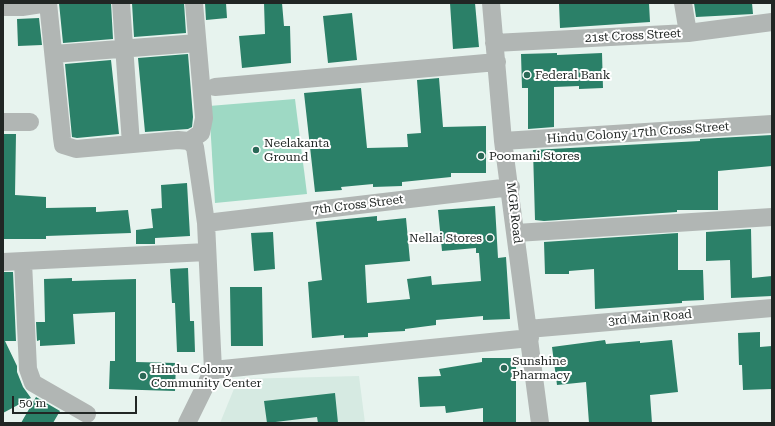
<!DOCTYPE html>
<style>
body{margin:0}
#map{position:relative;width:775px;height:426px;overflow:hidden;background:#e7f3ee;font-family:"Roboto Serif",serif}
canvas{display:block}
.frame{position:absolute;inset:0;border:4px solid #212624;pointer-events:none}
.scale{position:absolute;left:12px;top:396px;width:125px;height:18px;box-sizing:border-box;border:2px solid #212624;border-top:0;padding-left:5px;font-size:12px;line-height:14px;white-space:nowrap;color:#212624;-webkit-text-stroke:3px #fff;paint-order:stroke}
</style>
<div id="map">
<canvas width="775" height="426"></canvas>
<div class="frame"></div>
<div class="scale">50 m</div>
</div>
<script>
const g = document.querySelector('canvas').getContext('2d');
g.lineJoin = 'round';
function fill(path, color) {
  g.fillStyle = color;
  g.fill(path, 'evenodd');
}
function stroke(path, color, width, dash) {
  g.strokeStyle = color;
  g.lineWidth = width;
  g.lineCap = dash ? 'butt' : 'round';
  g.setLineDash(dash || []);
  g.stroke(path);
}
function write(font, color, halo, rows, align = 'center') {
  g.font = font + ' "Roboto Serif",serif';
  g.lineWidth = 4;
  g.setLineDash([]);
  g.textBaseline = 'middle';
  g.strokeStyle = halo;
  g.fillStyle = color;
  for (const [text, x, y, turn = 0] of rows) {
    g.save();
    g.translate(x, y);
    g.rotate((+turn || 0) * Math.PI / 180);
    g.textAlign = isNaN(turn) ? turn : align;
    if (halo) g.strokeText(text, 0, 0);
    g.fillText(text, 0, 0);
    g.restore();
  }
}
fill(new Path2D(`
 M 359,376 L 365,423 L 220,423 L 238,379 Z`), '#d6eae2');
fill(new Path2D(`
 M 295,99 L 307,194 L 215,203 L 209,106 Z`), '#9ed9c4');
fill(new Path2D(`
 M 59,3 L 111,3 L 113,39 L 63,43 Z
 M 132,3 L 184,3 L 186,33 L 134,37 Z
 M 205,3 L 226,3 L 227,18 L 206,20 Z
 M 264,3 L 282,3 L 284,26 L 290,26 L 291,63 L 242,68 L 239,36 L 265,34 Z
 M 450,3 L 475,3 L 479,47 L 453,49 Z
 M 559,3 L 649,3 L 650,22 L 560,28 Z
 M 694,3 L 752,3 L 753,14 L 696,17 Z
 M 352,13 L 357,60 L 328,63 L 323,16 Z
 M 39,18 L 42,45 L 18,46 L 17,19 Z
 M 557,53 L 557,55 L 602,53 L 603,88 L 579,89 L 579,86 L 554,87 L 554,127 L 528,129 L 528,88 L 522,88 L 521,54 Z
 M 188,54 L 193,117 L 192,127 L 188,129 L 145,132 L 138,58 Z
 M 111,60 L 119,134 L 77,138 L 72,137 L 65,64 Z
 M 439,78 L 443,127 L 486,126 L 486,173 L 451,173 L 451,177 L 402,182 L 402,186 L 373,187 L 373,184 L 341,187 L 342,190 L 315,192 L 304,93 L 361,88 L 367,148 L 408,147 L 407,134 L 421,133 L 417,80 Z
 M 3,134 L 16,134 L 15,195 L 46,197 L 46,208 L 96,207 L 96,212 L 128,210 L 131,233 L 46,236 L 46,239 L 3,239 Z
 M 772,135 L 772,166 L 718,171 L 718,210 L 677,210 L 677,212 L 544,221 L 535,220 L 533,150 L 700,141 L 700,139 Z
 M 187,183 L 190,236 L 155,238 L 155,244 L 136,244 L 136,230 L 153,228 L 151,209 L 162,208 L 161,185 Z
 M 495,206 L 498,258 L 506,257 L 510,319 L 483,320 L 483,316 L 436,320 L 436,325 L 405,329 L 405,331 L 368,333 L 368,337 L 344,338 L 344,335 L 312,338 L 308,282 L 322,280 L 316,222 L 377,216 L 377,221 L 406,218 L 410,261 L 365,265 L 367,303 L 410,299 L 407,279 L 431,276 L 432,285 L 481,281 L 479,253 L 476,253 L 476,248 L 442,251 L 438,210 Z
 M 751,229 L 752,278 L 772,276 L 772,296 L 731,298 L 730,260 L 706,261 L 706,232 Z
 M 273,232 L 275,269 L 254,271 L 251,233 Z
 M 678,233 L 678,270 L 703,270 L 704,300 L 682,301 L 682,303 L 595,309 L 594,269 L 569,271 L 569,274 L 545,274 L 544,242 Z
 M 188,268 L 190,321 L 194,321 L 195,352 L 177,352 L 175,303 L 172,303 L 170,269 Z
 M 3,272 L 13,272 L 16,341 L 5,341 L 17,366 L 17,372 L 23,387 L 31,398 L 3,413 Z
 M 72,278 L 72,281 L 136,279 L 136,362 L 176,363 L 175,391 L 109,389 L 110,361 L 115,361 L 115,312 L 73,314 L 75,344 L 40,346 L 40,340 L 37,341 L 36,322 L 45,322 L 44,279 Z
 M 230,287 L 262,287 L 263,346 L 231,346 Z
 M 760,332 L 760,347 L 772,346 L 772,389 L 743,390 L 742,365 L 739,365 L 738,333 Z
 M 605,340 L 606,344 L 640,341 L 640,343 L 672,340 L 678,392 L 650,395 L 652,423 L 589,423 L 586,382 L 557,385 L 552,347 Z
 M 482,358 L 516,358 L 516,423 L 483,423 L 483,408 L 446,413 L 445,406 L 420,407 L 418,377 L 441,376 L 439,369 L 482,362 Z
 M 335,393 L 338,423 L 318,423 L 317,417 L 267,423 L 264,401 Z
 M 36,397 L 60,411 L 53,423 L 21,423 Z`), '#2b8068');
stroke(new Path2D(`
 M 121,3 L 131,144
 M 491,3 L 503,141 L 540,423
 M 683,3 L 688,33
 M 3,7 L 22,7 L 48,3 L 62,138 L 63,145 L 76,149 L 178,140 L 189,141 L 195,147 L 206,223 L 213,370
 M 494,43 L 688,33 L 772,22
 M 54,54 L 197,43
 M 215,87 L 497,62
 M 3,122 L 30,122
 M 189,141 L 201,133 L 204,118 L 194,3
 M 503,141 L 772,124
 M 206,223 L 511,187
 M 516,233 L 772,217
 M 3,262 L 207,252
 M 23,262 L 28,369 L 33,383 L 87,414
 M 528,329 L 772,308
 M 187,423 L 213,370 L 530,338`), '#b1b6b4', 18);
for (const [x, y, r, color] of [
 [527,75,4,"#2a6957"],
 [256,150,4,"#2a6957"],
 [481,156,4,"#2a6957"],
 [490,238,4,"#2a6957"],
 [504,368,4,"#2a6957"],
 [143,376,4,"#2a6957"]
]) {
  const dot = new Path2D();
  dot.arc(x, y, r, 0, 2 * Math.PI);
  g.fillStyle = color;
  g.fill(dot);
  stroke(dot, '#fff', 1.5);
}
write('12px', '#212624', '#fff', [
 ["21st Cross Street",633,36,-3],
 ["Hindu Colony 17th Cross Street",638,133,-4],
 ["7th Cross Street",358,205,-7],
 ["MGR Road",514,213,83],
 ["3rd Main Road",650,318,-5]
]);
write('12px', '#212624', '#fff', [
 ["Federal Bank",535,75],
 ["Neelakanta",264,143],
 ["Ground",264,157],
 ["Poomani Stores",489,156],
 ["Nellai Stores",482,238,"right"],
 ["Sunshine",512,361],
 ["Pharmacy",512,375],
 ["Hindu Colony",151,369],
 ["Community Center",151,383]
], 'left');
</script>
